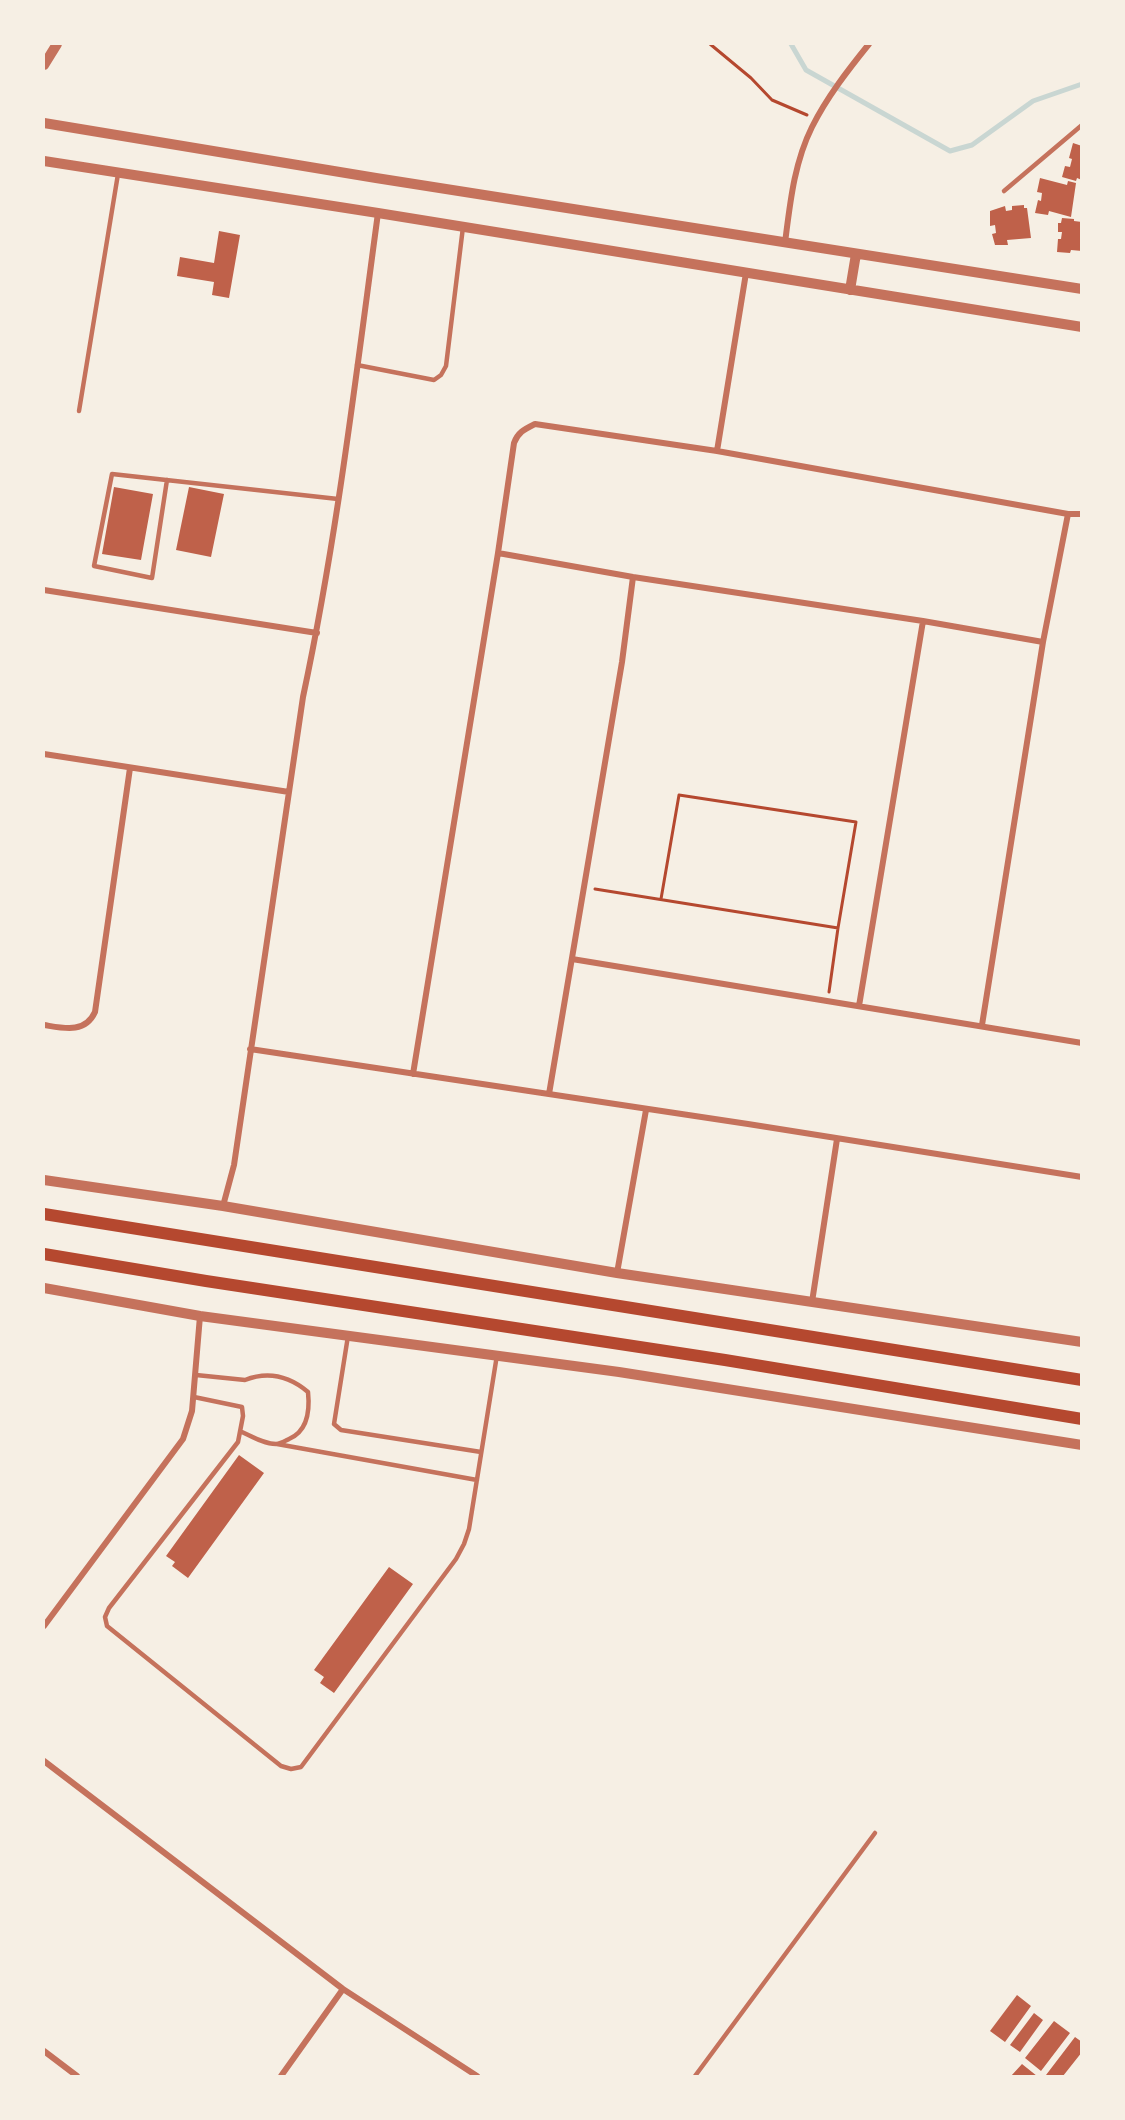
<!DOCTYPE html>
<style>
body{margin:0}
#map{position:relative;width:1125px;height:2120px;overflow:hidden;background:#f6efe4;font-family:"PT Sans",sans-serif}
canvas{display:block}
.frame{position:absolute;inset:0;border:45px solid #f6efe4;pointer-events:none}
</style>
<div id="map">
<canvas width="1125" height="2120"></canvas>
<div class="frame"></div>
</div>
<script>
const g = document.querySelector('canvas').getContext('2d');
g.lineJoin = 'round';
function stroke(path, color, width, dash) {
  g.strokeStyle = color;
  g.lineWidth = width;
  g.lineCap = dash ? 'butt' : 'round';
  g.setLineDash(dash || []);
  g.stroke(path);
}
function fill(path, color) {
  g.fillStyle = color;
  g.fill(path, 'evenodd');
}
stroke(new Path2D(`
 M 791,44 L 806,70 L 950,151 L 972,145 L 1033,101 L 1082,84`), '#c9d6d2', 5);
fill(new Path2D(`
 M 1073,143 L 1082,146 L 1082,180 L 1077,178 L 1076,181 L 1062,177 L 1065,166 L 1070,167 L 1072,159 L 1069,158 Z
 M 1040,178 L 1067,185 L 1068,181 L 1076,183 L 1071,217 L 1049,211 L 1048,215 L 1035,213 L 1038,200 L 1041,201 L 1042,193 L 1037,192 Z
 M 1024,205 L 1024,208 L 1027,208 L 1031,238 L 1007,240 L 1008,245 L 995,245 L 992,234 L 996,233 L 995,225 L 990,226 L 990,211 L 1005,206 L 1006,211 L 1012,210 L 1012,206 Z
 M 1062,218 L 1074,219 L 1074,221 L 1082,222 L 1082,251 L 1071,250 L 1070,253 L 1057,252 L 1058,239 L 1061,239 L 1062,232 L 1058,232 L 1058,223 L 1061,223 Z
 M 219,231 L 240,235 L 229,298 L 212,295 L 214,282 L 177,276 L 180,257 L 214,263 Z
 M 114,487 L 153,494 L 141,560 L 102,554 Z
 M 189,487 L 224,494 L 211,557 L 176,550 Z
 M 239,1455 L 264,1473 L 188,1578 L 172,1566 L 175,1562 L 166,1556 Z
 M 389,1567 L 413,1584 L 334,1693 L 320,1683 L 324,1677 L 314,1670 Z
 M 1017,1995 L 1031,2006 L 1005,2042 L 990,2031 Z
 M 1034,2013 L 1043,2020 L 1020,2052 L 1010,2045 Z
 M 1054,2021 L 1070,2033 L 1041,2071 L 1025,2058 Z
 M 1075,2037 L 1082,2042 L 1082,2052 L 1063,2076 L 1048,2076 L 1046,2075 Z
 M 1022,2064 L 1037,2076 L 1011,2076 Z`), '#bf614a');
stroke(new Path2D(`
 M 710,44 L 751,78 L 772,100 L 807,115
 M 595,889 L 838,928 L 856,822 L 679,795 L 661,899
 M 829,992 L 838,928`), '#b5482f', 3);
stroke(new Path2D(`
 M 1004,191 L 1082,125
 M 357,365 L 434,380 L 441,375 L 446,366 L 463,227
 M 79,411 L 118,174
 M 167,480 L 152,578 L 94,566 L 112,474 L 338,499
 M 348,1336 L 334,1424 L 341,1430 L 481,1452
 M 196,1375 L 245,1380 C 268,1371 289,1376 308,1392 C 310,1411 308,1431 289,1439 C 285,1441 280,1444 276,1444 C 264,1444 251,1436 240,1431
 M 194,1397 L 242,1407 L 243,1416 L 238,1442 L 109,1608 L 105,1617 L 107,1626 L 281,1766 L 291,1769 L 301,1767 L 456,1559 L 464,1544 L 469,1529 L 497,1355
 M 277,1444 L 477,1480
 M 695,2076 L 875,1833`), '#c5725c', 4.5);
stroke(new Path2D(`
 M 785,243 C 790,204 794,163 812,127 C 827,97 848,70 869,44
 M 717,451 L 746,273
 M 498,553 L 633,577 L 923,621 L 1043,642
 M 44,590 L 317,633
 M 44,754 L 289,792
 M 572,959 L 1082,1043
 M 859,1006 L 923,621
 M 44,1025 C 63,1028 85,1034 95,1012 L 130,768
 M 982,1025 L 1043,642 L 1068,514
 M 250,1049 L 748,1124 L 1082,1177
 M 413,1074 L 498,553 L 514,443 C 518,432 525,429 535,424 L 717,451 L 1068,514 L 1082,514
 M 549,1094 L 622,662 L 633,577
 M 223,1206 L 234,1165 L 303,697 C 337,538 356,375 378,213
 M 617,1273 L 646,1110
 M 812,1302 L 837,1139
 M 44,1626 L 183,1439 L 192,1411 L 200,1316
 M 44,1761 L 343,1989 L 477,2076
 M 44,2051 L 77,2076
 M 281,2076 L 343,1989`), '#c5725c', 6);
stroke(new Path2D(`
 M 44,65 L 57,44
 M 44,123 L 376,178 L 1082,289
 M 44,161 L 378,213 L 1082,327
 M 850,290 L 856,254
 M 44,1180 L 223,1206 L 617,1273 L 1082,1342
 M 44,1288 L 200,1316 L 619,1372 L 1082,1445`), '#c5725c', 10);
stroke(new Path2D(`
 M 44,1214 L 1082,1380
 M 44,1254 L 206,1281 L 725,1360 L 1082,1419`), '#b5482f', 12);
</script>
